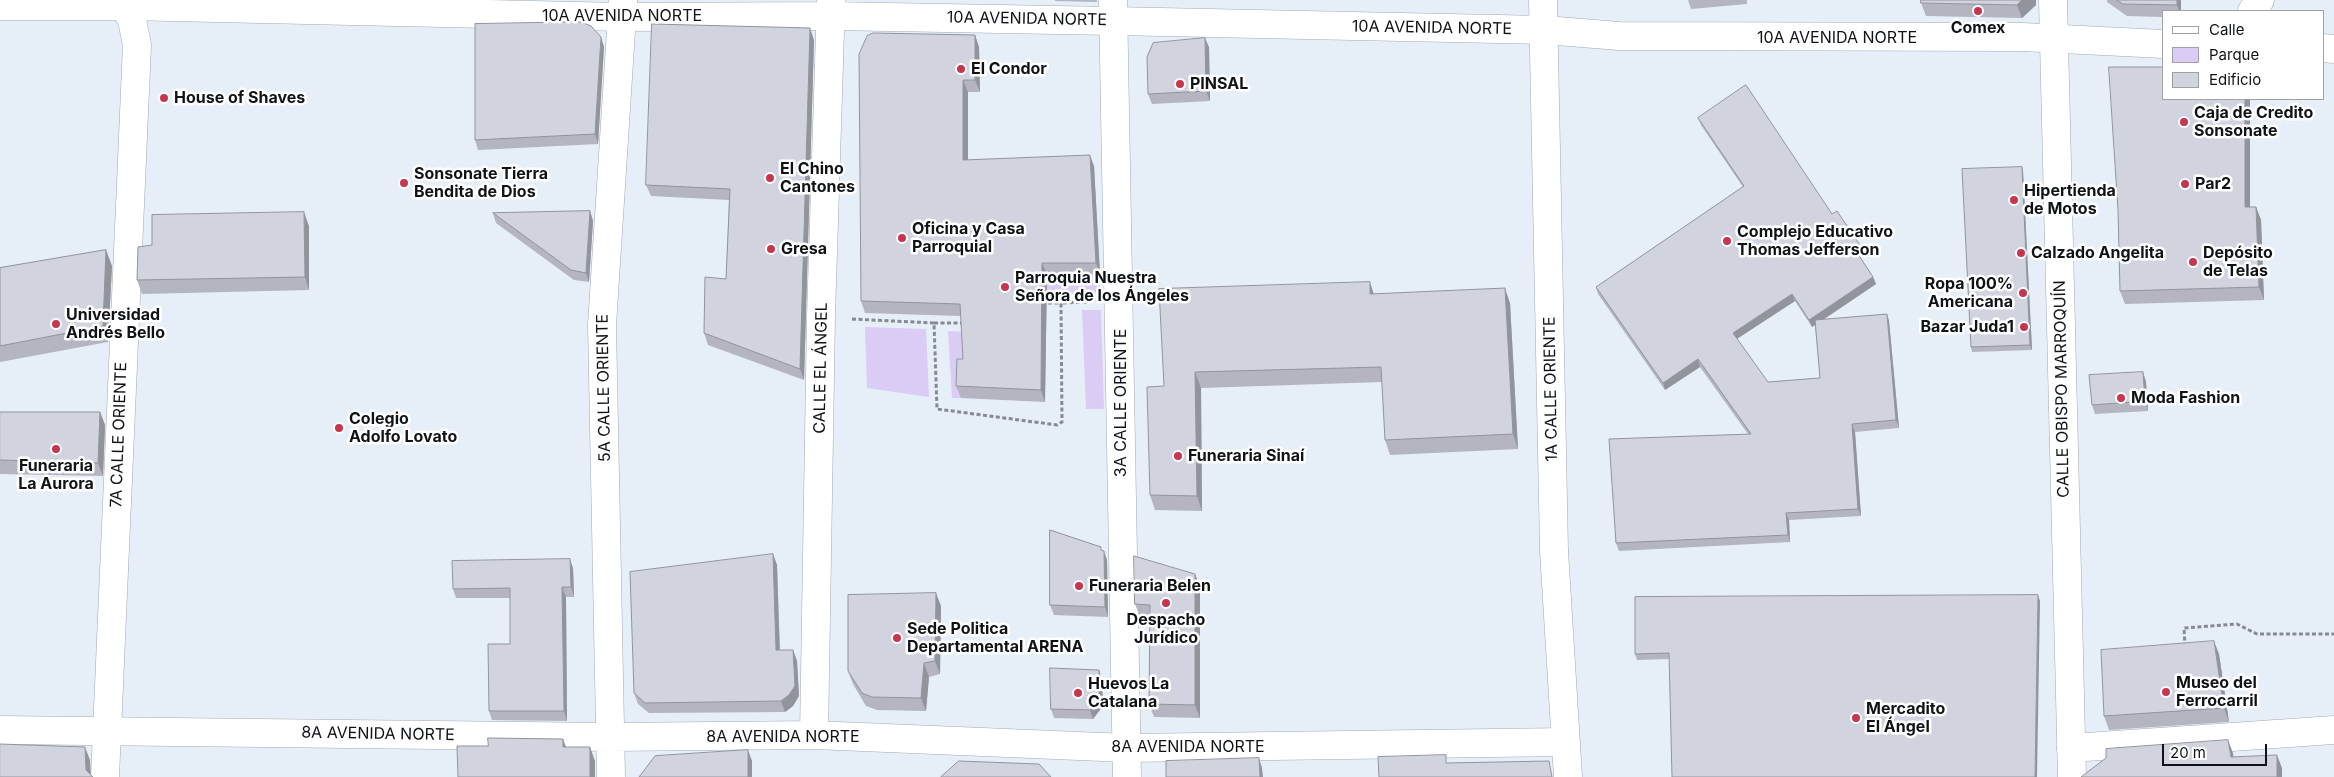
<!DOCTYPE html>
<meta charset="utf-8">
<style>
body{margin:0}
#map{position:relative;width:2334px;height:777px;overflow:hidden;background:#e6eef8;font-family:Inter,sans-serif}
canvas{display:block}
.legend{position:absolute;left:2162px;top:10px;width:162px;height:90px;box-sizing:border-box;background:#fff;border:1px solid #9fa1a2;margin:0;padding:6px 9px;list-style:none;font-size:15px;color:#101316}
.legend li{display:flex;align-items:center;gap:10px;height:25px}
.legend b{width:25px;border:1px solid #9fa1a2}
.scale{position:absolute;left:2162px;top:744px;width:105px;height:22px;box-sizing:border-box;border:2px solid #101316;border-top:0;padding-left:6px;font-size:15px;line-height:18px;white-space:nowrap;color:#101316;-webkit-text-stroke:4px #fff;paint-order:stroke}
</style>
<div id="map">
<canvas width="2334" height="777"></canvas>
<ul class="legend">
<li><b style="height:6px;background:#fff"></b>Calle</li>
<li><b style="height:14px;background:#daccf4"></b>Parque</li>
<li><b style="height:14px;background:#d1d3df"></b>Edificio</li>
</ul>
<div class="scale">20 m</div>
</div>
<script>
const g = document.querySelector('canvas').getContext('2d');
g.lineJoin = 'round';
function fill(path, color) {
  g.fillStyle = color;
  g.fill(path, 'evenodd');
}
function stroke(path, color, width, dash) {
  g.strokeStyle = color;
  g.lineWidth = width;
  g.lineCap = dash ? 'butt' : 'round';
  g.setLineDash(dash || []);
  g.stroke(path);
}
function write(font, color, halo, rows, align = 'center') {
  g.font = font + ' Inter,sans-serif';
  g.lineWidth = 5;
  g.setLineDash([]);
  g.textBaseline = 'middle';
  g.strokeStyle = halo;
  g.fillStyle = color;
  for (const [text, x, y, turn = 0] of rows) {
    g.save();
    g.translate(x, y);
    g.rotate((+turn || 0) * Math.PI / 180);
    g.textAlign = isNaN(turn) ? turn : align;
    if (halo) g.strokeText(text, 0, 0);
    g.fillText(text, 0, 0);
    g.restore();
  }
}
fill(new Path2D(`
 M 1100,274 L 1100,293 L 1047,294 L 1047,275 Z
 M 1082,310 L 1101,310 L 1104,409 L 1086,409 Z
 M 865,327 L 926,329 L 929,397 L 867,388 Z
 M 948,331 L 965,332 L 967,371 L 961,371 L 961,398 L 952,398 Z`), '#daccf4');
const minor = new Path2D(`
 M 1543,0 L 1554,551 L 1568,777
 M 0,6 L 125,6 L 623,17 L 831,16 L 1113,21 L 1545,30 L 1619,36 L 2022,37 L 2163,44
 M 2252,11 L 2260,0
 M 2323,48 L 2334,49
 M 0,730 L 610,737 L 814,735 L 1127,748 L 1566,742
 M 814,735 L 821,316 L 831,0
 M 2071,748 L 2334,730
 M 611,777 L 602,325 L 623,0`);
const major = new Path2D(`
 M 1113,0 L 1127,777
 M 2053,0 L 2072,777
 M 105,777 L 137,45 L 132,20 L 120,0`);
stroke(minor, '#a1a9b2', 29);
stroke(major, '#a1a9b2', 29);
stroke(new Path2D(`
 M 1048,303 L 1061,303
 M 852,319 L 934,323 L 937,409 L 1057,425 L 1062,422 L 1061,303 L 1088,302
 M 934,323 L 964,323
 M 2185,647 L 2184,628 L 2237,624 L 2257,634 L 2334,634`), '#848a90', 3, [4, 2.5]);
stroke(minor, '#fff', 28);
stroke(major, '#fff', 28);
fill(new Path2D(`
 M 1055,0 L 1097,0 L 1097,2 L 1055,1 Z
 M 1688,0 L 1747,0 L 1747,4 L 1691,9 Z
 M 2107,0 L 2181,0 L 2181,11 L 2163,11 L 2163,17 L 2127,16 L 2107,2 Z
 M 1921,3 L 2036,5 L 2022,18 L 1926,16 Z
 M 975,35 L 979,47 L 980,92 L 968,92 L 968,160 L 1094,166 L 1100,274 L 1047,275 L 1045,402 L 961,398 L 956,386 L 963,359 L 961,316 L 865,313 L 861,301 Z
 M 814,40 L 804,380 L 708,345 L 704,333 L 726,279 L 729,200 L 651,196 L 646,185 Z
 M 604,47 L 598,144 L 478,150 L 475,140 Z
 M 1209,47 L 1210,101 L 1152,104 L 1148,94 Z
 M 2250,99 L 2250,207 L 2256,207 L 2261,220 L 2264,300 L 2125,304 L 2120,291 Z
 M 1698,118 L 1832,214 L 1860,245 L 1862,252 L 1859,255 L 1873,277 L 1876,284 L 1823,320 L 1887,314 L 1889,321 L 1899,428 L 1855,432 L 1861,516 L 1789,520 L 1790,542 L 1619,551 L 1616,543 L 1748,434 L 1700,367 L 1665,390 L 1598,294 L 1596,287 L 1743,187 L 1701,125 ZM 1795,301 L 1812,327 L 1815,325 L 1820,378 L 1768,382 L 1737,339 Z
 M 2022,167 L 2023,171 L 2032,350 L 1972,352 L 1971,347 Z
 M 590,211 L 593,221 L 589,282 L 574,280 L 496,223 L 493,213 Z
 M 309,226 L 309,290 L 142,294 L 137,280 L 152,245 Z
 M 106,250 L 112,266 L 108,342 L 0,362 L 0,268 Z
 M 1374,294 L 1510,303 L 1518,449 L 1390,455 L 1385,440 L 1382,382 L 1201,388 L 1202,511 L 1155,510 L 1150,495 L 1164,386 Z
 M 2143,372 L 2146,382 L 2148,411 L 2095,414 L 2092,405 Z
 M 0,412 L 100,412 L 105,425 L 103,476 L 0,474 Z
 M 1102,550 L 1107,560 L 1108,617 L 1054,615 L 1050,605 Z
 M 773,554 L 777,565 L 780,650 L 793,650 L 797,661 L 799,696 L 793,706 L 785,712 L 649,713 L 638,704 L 634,693 Z
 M 573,568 L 574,597 L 566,597 L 567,721 L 492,720 L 489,711 L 510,644 L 510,598 L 456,598 L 453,589 Z
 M 1195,574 L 1200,587 L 1200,718 L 1154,717 L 1149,704 L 1150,618 L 1140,617 L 1135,604 Z
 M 2040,601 L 1669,659 L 1637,660 L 1635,654 Z
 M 941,606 L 940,674 L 929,677 L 926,711 L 877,710 L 866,706 L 853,684 L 848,671 Z
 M 2219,654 L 2229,722 L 2109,730 L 2104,716 Z
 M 1102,679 L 1103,706 L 1093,719 L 1054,718 L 1051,709 Z`), '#b4b5c0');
fill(new Path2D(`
 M 2022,0 L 2036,0 L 2036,5 L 2022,18 L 2017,5 Z
 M 2177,0 L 2181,0 L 2181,11 L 2179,11 L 2177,5 Z
 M 810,28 L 814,40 L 804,380 L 800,369 Z
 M 975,35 L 979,47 L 980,92 L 975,80 Z
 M 601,37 L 604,47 L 598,144 L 595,134 Z
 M 1205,38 L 1209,47 L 1210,101 L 1206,91 Z
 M 963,80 L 968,92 L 968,172 L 963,160 Z
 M 2245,99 L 2250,99 L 2250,220 L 2245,207 Z
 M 1090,155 L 1094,166 L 1100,274 L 1096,263 Z
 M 2022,167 L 2023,171 L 2032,350 L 2030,345 Z
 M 2256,207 L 2261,220 L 2264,300 L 2259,287 Z
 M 590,211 L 593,221 L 589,282 L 586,273 Z
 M 304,212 L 309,226 L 309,290 L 305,277 Z
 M 1860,245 L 1862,252 L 1857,256 L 1854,248 Z
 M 106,250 L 112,266 L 108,342 L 103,326 Z
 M 1042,263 L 1047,275 L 1045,402 L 1041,390 Z
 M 1873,277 L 1876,284 L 1812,327 L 1809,320 Z
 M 1370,282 L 1375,298 L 1370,294 Z
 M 1505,288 L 1510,303 L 1518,449 L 1513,434 Z
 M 1792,294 L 1795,301 L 1735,340 L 1733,333 Z
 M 1887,314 L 1889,321 L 1899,428 L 1896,420 Z
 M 1698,359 L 1700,367 L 1665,390 L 1663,383 Z
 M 1195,372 L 1201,388 L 1202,511 L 1197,496 Z
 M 2143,372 L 2146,382 L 2148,411 L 2145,401 Z
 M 100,412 L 105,425 L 103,476 L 98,463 Z
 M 1852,424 L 1855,432 L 1861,516 L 1858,509 Z
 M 1786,513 L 1789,520 L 1790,542 L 1788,535 Z
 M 1104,551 L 1107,560 L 1108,617 L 1105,607 Z
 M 773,554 L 777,565 L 780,661 L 776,650 Z
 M 570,559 L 573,568 L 574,597 L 571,587 Z
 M 1195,574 L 1200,587 L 1200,718 L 1195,705 Z
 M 562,587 L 566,597 L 567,721 L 564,711 Z
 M 936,593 L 941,606 L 940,674 L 935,661 Z
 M 2038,595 L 2040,601 L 2037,777 L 2035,777 Z
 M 2214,641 L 2219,654 L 2229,722 L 2224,708 Z
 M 793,650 L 797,661 L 799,696 L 793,706 L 785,712 L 781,701 Z
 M 924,663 L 929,677 L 926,711 L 921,698 Z
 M 1099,670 L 1102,679 L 1103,706 L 1093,719 L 1090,710 Z
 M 563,739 L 568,752 L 563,747 Z
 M 2228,740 L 2233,753 L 2235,769 L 2231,757 Z
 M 85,747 L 90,760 L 91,777 L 86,770 Z
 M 590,747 L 595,761 L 595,777 L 590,777 Z
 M 748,750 L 752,761 L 752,777 L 748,777 Z
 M 2277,755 L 2282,768 L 2282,777 L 2277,777 Z
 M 1259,758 L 1262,768 L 1263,777 L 1260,777 Z`), '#92949c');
const building = new Path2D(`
 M 1921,0 L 2022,0 L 2017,5 L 1921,3 Z
 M 2117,0 L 2177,0 L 2177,5 L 2123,4 Z
 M 565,22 L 581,22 L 591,26 L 601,37 L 595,134 L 475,140 L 475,24 Z
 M 652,24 L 810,28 L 800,369 L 704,333 L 705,277 L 726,279 L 730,189 L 646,185 Z
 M 873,33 L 975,35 L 975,80 L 963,80 L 963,160 L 1090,155 L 1096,263 L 1042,263 L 1041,390 L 956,386 L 957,359 L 963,359 L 960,304 L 861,301 L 859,54 L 867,36 Z
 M 1205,38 L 1206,91 L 1148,94 L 1147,57 L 1153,43 Z
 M 2109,67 L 2163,67 L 2163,99 L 2245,99 L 2245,207 L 2256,207 L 2259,287 L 2120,291 L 2118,210 Z
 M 1746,85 L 1832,214 L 1837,211 L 1860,245 L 1854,248 L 1873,277 L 1809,320 L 1792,294 L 1733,333 L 1768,382 L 1820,378 L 1815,320 L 1887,314 L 1896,420 L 1852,424 L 1858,509 L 1786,513 L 1788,535 L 1616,543 L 1609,439 L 1751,434 L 1698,359 L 1663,383 L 1596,287 L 1744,186 L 1698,118 Z
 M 2022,167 L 2030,345 L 1971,347 L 1962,169 Z
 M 590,211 L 586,273 L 571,270 L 493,213 Z
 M 304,212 L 305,277 L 137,280 L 138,247 L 152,245 L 152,215 Z
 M 106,250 L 103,326 L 0,346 L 0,268 Z
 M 1370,282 L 1370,294 L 1505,288 L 1513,434 L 1385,440 L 1381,367 L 1195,372 L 1197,496 L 1150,495 L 1147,387 L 1164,386 L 1159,289 Z
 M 2143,372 L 2145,401 L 2092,405 L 2089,375 Z
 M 0,412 L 100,412 L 98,463 L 0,460 Z
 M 1050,530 L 1101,547 L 1101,550 L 1104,551 L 1105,607 L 1050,605 Z
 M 773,554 L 776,650 L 793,650 L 795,686 L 789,695 L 781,701 L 645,703 L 634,693 L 630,572 Z
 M 1134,556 L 1195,574 L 1195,705 L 1149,704 L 1150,605 L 1135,604 Z
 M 570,559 L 571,587 L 562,587 L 564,711 L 489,711 L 488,644 L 510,644 L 510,588 L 453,589 L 452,561 Z
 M 936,593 L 935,661 L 924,663 L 921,698 L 872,697 L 862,693 L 848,671 L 848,595 Z
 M 2038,595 L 2035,777 L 1672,777 L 1669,653 L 1635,654 L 1635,597 Z
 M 2214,641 L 2224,708 L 2104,716 L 2101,650 Z
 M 1050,668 L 1099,670 L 1099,697 L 1090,710 L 1051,709 Z
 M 488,738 L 563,739 L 563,747 L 590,747 L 590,777 L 458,777 L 457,746 L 488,746 Z
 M 2228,740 L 2231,757 L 2277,755 L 2277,777 L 2081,777 L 2106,758 L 2106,749 Z
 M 0,744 L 85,747 L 86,770 L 93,777 L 0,777 Z
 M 748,750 L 748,777 L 639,777 L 655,756 Z
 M 1446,755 L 1446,763 L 1549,761 L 1552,777 L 1379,777 L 1378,757 Z
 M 1259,758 L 1260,777 L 1166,777 L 1166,761 Z
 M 959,761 L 1039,764 L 1051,777 L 941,777 Z`);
fill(building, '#d1d3df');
stroke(building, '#92949c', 1);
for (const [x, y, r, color] of [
 [1978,11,5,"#c6364f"],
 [961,69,5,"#c6364f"],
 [1180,84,5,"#c6364f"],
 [164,98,5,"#c6364f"],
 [2184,122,5,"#c6364f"],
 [770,178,5,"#c6364f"],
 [404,183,5,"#c6364f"],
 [2185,184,5,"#c6364f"],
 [2014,200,5,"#c6364f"],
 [902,238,5,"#c6364f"],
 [1727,241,5,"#c6364f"],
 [771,249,5,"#c6364f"],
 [2021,253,5,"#c6364f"],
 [2193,262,5,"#c6364f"],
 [1005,287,5,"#c6364f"],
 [2023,293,5,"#c6364f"],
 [56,324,5,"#c6364f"],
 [2024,327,5,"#c6364f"],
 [2121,398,5,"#c6364f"],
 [339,428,5,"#c6364f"],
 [56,449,5,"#c6364f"],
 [1178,456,5,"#c6364f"],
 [1079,586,5,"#c6364f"],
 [1166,603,5,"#c6364f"],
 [897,638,5,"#c6364f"],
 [2166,692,5,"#c6364f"],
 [1078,693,5,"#c6364f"],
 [1856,718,5,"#c6364f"]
]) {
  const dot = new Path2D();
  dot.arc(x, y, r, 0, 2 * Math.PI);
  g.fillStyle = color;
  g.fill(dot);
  stroke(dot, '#fff', 2);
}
write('16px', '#101316', '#fff', [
 ["10A AVENIDA NORTE",622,16],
 ["10A AVENIDA NORTE",1027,19,1],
 ["10A AVENIDA NORTE",1432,28,1],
 ["10A AVENIDA NORTE",1837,38],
 ["CALLE EL ÁNGEL",821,368,-89],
 ["5A CALLE ORIENTE",604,388,-91],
 ["1A CALLE ORIENTE",1551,389,-91],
 ["CALLE OBISPO MARROQUÍN",2062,389,-91],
 ["3A CALLE ORIENTE",1121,403,-90],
 ["7A CALLE ORIENTE",119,435,-88],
 ["8A AVENIDA NORTE",378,734,1],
 ["8A AVENIDA NORTE",783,737],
 ["8A AVENIDA NORTE",1188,747]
]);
write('bold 16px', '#101316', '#fff', [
 ["Comex",1978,28,"center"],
 ["El Condor",971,69],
 ["PINSAL",1190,84],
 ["House of Shaves",174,98],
 ["Caja de Credito",2194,113],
 ["Sonsonate",2194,131],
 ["El Chino",780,169],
 ["Cantones",780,187],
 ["Sonsonate Tierra",414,174],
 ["Bendita de Dios",414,192],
 ["Par2",2195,184],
 ["Hipertienda",2024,191],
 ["de Motos",2024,209],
 ["Oficina y Casa",912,229],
 ["Parroquial",912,247],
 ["Complejo Educativo",1737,232],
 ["Thomas Jefferson",1737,250],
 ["Gresa",781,249],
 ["Calzado Angelita",2031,253],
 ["Depósito",2203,253],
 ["de Telas",2203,271],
 ["Parroquia Nuestra",1015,278],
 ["Señora de los Ángeles",1015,296],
 ["Ropa 100%",2013,284,"right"],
 ["Americana",2013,302,"right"],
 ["Universidad",66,315],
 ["Andrés Bello",66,333],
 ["Bazar Juda1",2014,327,"right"],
 ["Moda Fashion",2131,398],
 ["Colegio",349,419],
 ["Adolfo Lovato",349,437],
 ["Funeraria Sinaí",1188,456],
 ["Funeraria",56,466,"center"],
 ["La Aurora",56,484,"center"],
 ["Funeraria Belen",1089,586],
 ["Despacho",1166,620,"center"],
 ["Jurídico",1166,638,"center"],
 ["Sede Politica",907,629],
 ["Departamental ARENA",907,647],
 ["Museo del",2176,683],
 ["Ferrocarril",2176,701],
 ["Huevos La",1088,684],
 ["Catalana",1088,702],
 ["Mercadito",1866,709],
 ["El Ángel",1866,727]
], 'left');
</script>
